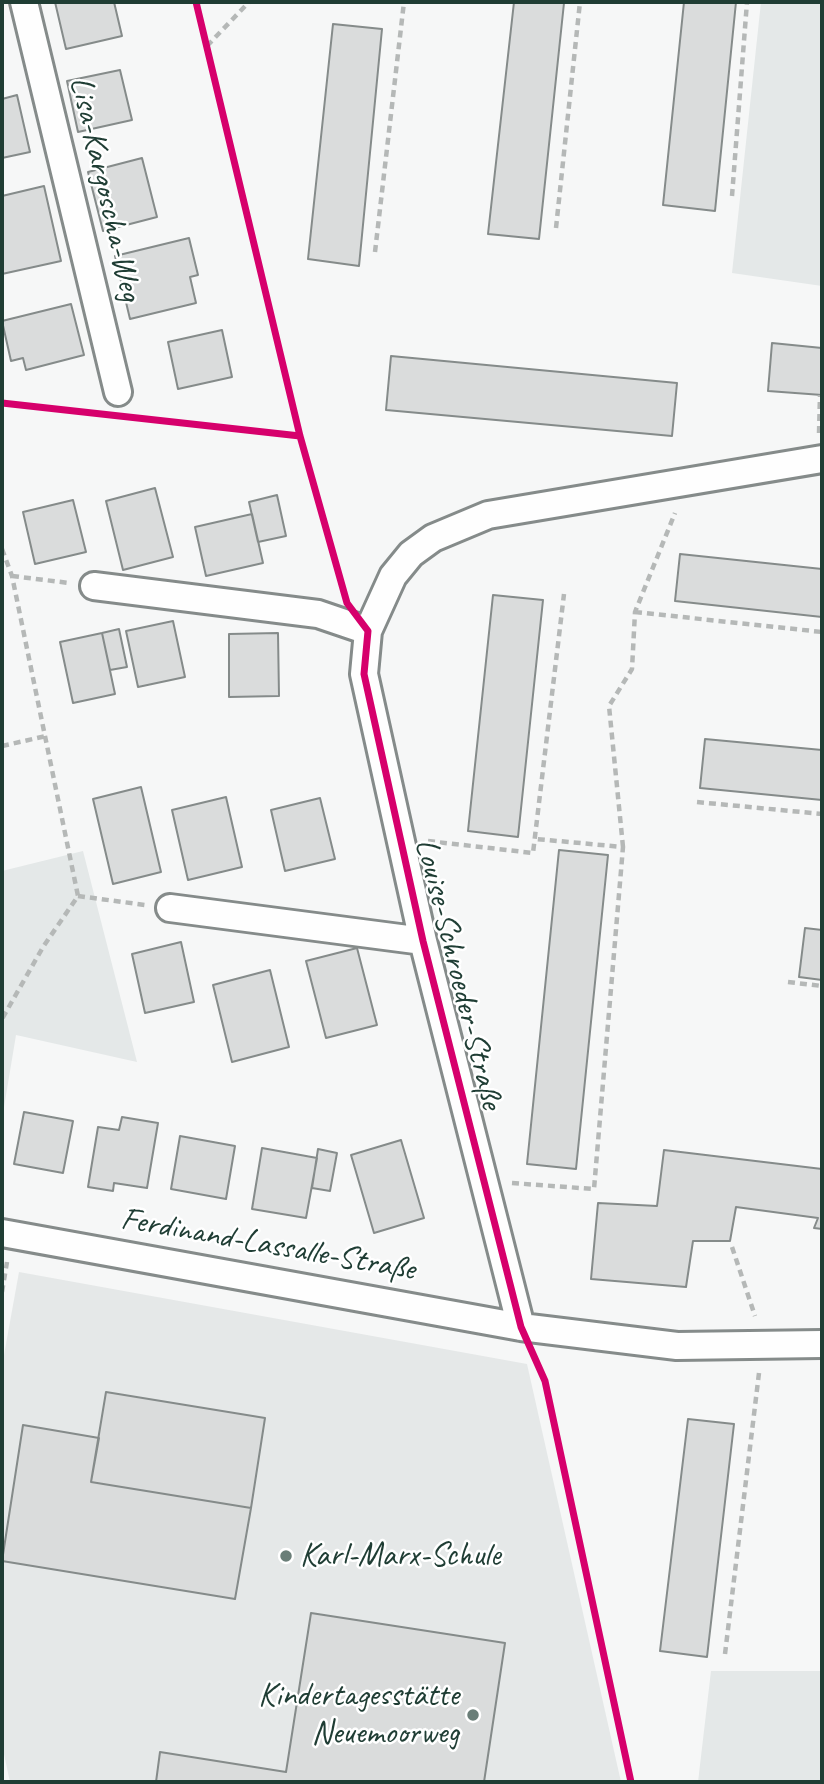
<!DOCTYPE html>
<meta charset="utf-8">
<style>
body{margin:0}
#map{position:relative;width:824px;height:1784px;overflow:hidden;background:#f6f7f7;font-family:Caveat,sans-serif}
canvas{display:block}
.frame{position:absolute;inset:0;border:4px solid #1f3d34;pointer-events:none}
</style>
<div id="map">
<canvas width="824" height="1784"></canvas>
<div class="frame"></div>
</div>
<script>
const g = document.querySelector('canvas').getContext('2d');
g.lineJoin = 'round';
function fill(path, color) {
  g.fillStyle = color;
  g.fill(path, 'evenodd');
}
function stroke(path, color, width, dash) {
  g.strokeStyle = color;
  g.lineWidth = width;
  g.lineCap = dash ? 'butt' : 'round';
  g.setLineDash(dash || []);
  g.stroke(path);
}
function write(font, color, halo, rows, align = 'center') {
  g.font = font + ' Caveat,sans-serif';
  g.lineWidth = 5;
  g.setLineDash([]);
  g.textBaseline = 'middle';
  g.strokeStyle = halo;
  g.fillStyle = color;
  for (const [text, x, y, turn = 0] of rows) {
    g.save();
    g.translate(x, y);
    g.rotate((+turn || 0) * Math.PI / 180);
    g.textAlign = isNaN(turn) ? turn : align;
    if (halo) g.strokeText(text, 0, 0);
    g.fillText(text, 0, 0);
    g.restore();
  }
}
fill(new Path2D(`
 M 19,1272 L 527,1364 L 621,1782 L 10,1782 L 2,1745 L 2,1366 Z`), '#e5e8e8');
fill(new Path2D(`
 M 761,2 L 822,2 L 822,286 L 732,273 Z
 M 83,851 L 137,1062 L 16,1035 L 2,1119 L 2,871 Z
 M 711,1671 L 822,1671 L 822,1782 L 698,1782 Z`), '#e4e8e8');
const building = new Path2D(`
 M 55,2 L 114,2 L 122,36 L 66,49 Z
 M 514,2 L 564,3 L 539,239 L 488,234 Z
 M 684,2 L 736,2 L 715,211 L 663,205 Z
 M 333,24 L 382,29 L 359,266 L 308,259 Z
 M 120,70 L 132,120 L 78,132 L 67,81 Z
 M 17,95 L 30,152 L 2,158 L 2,99 Z
 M 142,158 L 157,217 L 103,231 L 88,172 Z
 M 44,186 L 61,261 L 2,274 L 2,196 Z
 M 189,238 L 198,275 L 190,277 L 196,303 L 130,319 L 115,256 Z
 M 71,304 L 84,355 L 26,370 L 23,358 L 11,361 L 2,321 Z
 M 222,330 L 232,377 L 178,389 L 168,342 Z
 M 772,343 L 822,348 L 822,395 L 768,391 Z
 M 391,356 L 677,383 L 672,436 L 386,410 Z
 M 155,488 L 173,557 L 123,570 L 106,501 Z
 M 277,495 L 286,536 L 258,542 L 249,502 Z
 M 73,500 L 86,552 L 35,564 L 23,512 Z
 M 252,514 L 263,563 L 206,576 L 195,527 Z
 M 680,554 L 822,569 L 822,617 L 675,601 Z
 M 493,595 L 543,600 L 518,837 L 468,831 Z
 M 173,621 L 185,677 L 138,687 L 126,631 Z
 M 119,629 L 127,667 L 110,670 L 102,633 Z
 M 102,633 L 115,694 L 73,703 L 60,642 Z
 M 278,633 L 279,696 L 229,697 L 229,634 Z
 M 705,739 L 822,750 L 822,800 L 700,788 Z
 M 141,787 L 161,872 L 113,884 L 93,799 Z
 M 226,797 L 242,867 L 188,880 L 172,810 Z
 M 320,798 L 335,859 L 285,871 L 271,810 Z
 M 559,850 L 608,855 L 576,1169 L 527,1164 Z
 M 805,928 L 822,930 L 822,980 L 799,977 Z
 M 181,942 L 194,1002 L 145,1013 L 132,954 Z
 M 357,948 L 377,1025 L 326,1038 L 306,961 Z
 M 270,970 L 289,1047 L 232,1062 L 213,985 Z
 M 24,1112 L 73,1121 L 63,1173 L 14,1164 Z
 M 122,1117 L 158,1123 L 147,1188 L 114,1183 L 113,1191 L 88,1187 L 98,1127 L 119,1130 Z
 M 180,1136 L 235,1146 L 226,1199 L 171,1189 Z
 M 401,1140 L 424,1218 L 374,1233 L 351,1155 Z
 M 262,1148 L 317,1158 L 306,1218 L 252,1209 Z
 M 318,1149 L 337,1153 L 330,1191 L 312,1188 Z
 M 664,1150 L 822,1169 L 822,1229 L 814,1228 L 818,1218 L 736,1207 L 730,1241 L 693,1241 L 686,1287 L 591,1279 L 598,1203 L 657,1206 Z
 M 106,1392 L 265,1418 L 251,1508 L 91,1482 Z
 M 688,1419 L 734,1424 L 707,1657 L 660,1651 Z
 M 23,1425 L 99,1438 L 91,1482 L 251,1508 L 235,1599 L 2,1561 Z
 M 311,1613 L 505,1643 L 484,1782 L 156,1782 L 160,1752 L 286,1772 Z`);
fill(building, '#dadcdc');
stroke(building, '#858b8a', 2);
const street = new Path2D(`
 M 24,2 L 118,392
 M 94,586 L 318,614 L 368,631
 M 170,908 L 423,941
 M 2,1233 L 521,1327 L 677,1346 L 822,1344
 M 521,1327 L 423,941 L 400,837 L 364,674 L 368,631 L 393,576 L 411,554 L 433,538 L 488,515 L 822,459`);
stroke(street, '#858b8a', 32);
stroke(new Path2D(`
 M 207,46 L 249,2
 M 732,196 L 747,2
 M 556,228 L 580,2
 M 375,252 L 404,2
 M 819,433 L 820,395
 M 2,549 L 12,576 L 78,896 L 43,947 L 2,1019
 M 12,576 L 69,583
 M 635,612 L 822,632
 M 2,746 L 46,736
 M 697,802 L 822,814
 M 428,841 L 533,853 L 564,594
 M 623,847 L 609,706 L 632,669 L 635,612 L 675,513
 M 78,896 L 145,905
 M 788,982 L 822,986
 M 512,1183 L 594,1189 L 623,847 L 536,839
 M 732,1247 L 755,1316
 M 2,1292 L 7,1262
 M 725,1654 L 759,1373`), '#b5b8b7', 4.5, [7, 5]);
stroke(street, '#fefefe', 26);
stroke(new Path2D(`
 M 196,2 L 300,436 L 347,603 L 368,631 L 364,674 L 423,941 L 521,1327 L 545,1381 L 631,1782
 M 2,403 L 300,436`), '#d6006c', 7);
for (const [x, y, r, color] of [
 [286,1556,7,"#6a7e78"],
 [473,1715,7,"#6a7e78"]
]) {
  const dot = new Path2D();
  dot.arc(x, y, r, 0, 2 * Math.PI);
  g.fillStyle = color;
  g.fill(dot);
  stroke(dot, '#fff', 2.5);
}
write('33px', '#1f3d34', '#fff', [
 ["Lisa-Kargoscha-Weg",105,189,77],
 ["Louise-Schroeder-Straße",458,974,76],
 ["Ferdinand-Lassalle-Straße",268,1245,10]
]);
write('33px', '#1f3d34', '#fff', [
 ["Karl-Marx-Schule",300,1556],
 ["Kindertagesstätte",459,1696,"right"],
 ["Neuemoorweg",459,1734,"right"]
], 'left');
</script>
